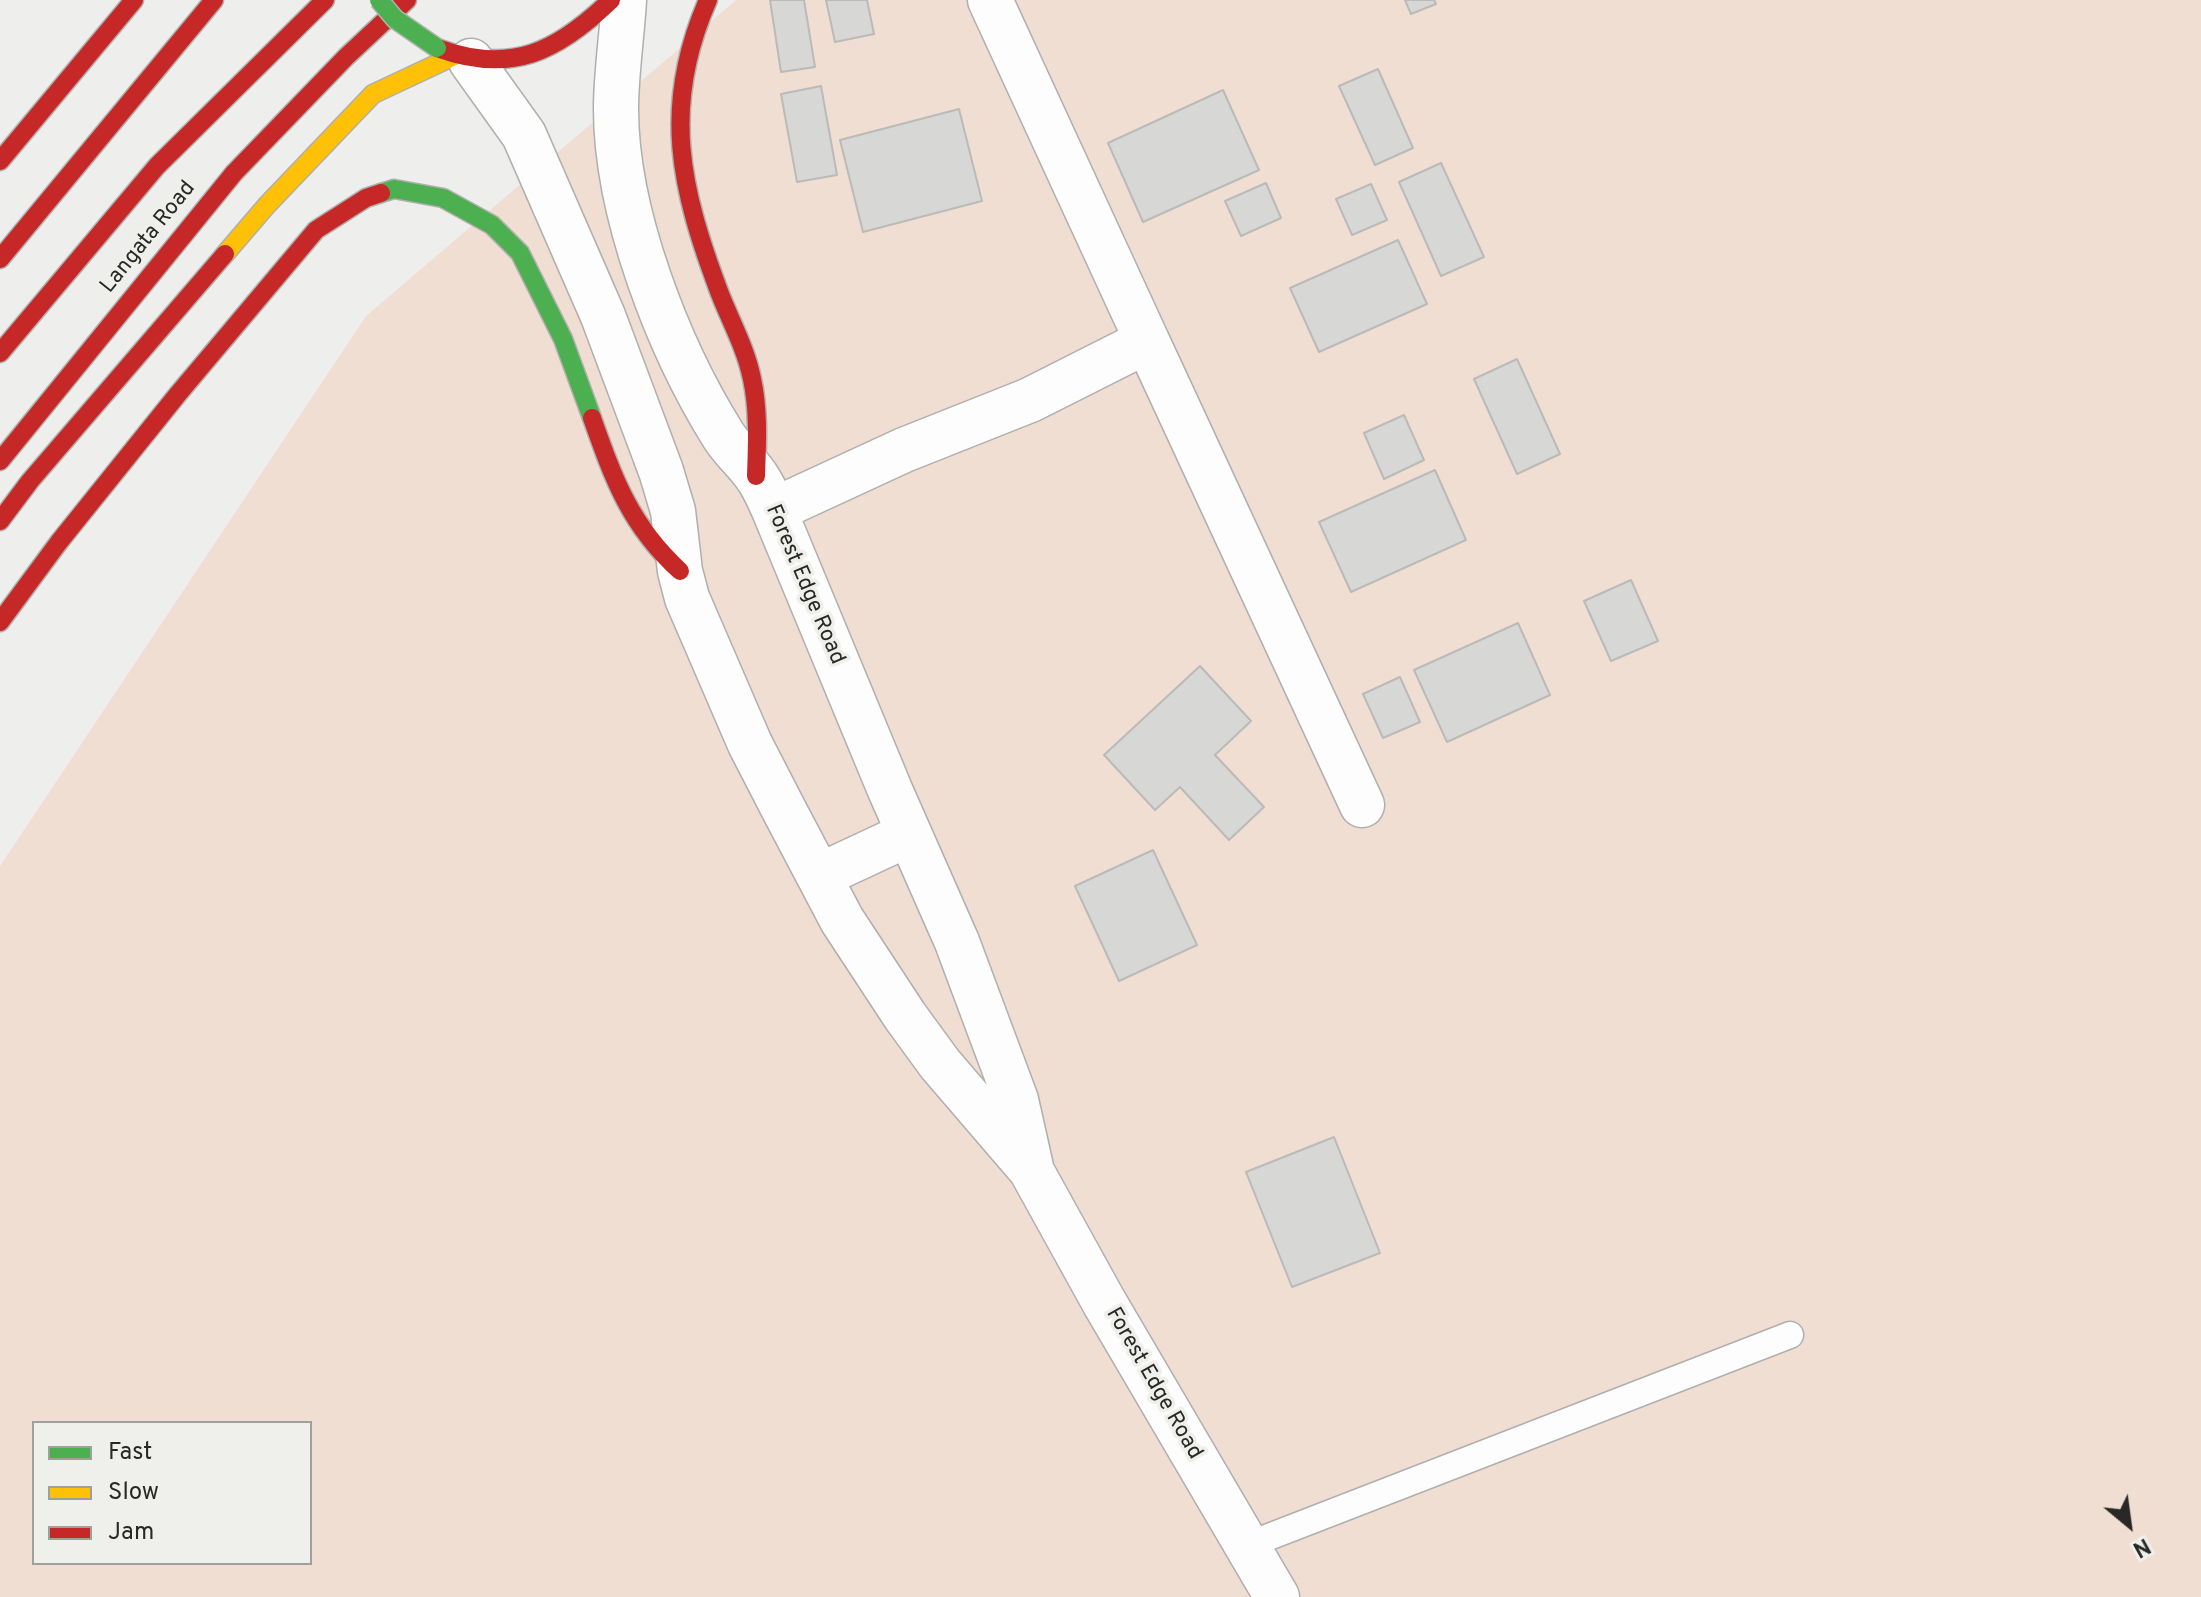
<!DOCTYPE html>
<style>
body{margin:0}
#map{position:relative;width:2201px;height:1597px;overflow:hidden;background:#eeefec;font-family:Overpass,sans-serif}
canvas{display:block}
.legend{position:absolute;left:32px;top:1421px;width:280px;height:144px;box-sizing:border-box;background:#eff0eb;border:2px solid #9fa09c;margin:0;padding:10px 14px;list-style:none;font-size:24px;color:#282826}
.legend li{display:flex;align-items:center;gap:16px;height:40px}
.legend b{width:40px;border:2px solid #9fa09c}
.north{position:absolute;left:2089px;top:1485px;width:80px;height:80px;-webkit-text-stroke:6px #eff0eb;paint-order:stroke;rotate:151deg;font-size:22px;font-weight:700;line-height:32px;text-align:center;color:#282826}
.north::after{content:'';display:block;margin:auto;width:28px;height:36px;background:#282826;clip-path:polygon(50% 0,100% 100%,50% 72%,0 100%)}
</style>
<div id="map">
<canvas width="2201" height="1597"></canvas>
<ul class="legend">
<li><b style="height:10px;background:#4caf50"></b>Fast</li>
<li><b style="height:10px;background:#ffc107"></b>Slow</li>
<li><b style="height:10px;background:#c62828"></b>Jam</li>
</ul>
<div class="north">N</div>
</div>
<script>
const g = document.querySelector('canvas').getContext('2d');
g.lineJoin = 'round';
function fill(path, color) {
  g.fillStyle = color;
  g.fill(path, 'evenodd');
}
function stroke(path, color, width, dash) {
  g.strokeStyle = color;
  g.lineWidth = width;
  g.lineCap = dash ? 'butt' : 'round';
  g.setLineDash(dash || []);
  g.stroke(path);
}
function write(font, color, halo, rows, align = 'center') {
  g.font = font + ' Overpass,sans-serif';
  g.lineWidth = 7;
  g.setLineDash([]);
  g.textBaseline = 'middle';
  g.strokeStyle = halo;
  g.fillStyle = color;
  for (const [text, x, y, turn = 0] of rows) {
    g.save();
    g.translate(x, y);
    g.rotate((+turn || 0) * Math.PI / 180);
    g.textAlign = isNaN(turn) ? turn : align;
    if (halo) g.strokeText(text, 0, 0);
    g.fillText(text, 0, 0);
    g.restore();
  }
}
fill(new Path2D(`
 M 736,0 L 2201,0 L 2201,1597 L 0,1597 L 0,866 L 366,316 ZM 34,1423 L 310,1423 L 310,1563 L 34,1563 Z`), '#f1ded3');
const building = new Path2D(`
 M 770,0 L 804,0 L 815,67 L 781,72 Z
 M 826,0 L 867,0 L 874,34 L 835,42 Z
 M 1405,0 L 1434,0 L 1436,4 L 1411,14 Z
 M 1378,69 L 1413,148 L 1375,165 L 1339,86 Z
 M 821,86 L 837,175 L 797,182 L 781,94 Z
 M 1223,90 L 1259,170 L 1143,222 L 1108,143 Z
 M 959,109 L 982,201 L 863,232 L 840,140 Z
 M 1441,163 L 1484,257 L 1441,276 L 1399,182 Z
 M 1266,183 L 1281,218 L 1241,236 L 1225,201 Z
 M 1371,184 L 1387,220 L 1352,235 L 1336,199 Z
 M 1398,240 L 1427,304 L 1319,352 L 1290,288 Z
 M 1517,359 L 1560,454 L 1517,474 L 1474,379 Z
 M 1404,415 L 1424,460 L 1384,479 L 1364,433 Z
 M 1435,470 L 1466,540 L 1351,592 L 1319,522 Z
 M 1631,580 L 1658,641 L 1611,661 L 1584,601 Z
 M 1518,623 L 1550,695 L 1447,742 L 1414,670 Z
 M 1200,666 L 1251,721 L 1215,755 L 1264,807 L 1229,840 L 1180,787 L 1155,810 L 1104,755 Z
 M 1400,677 L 1420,722 L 1383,738 L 1363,694 Z
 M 1153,850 L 1197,945 L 1119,981 L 1075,886 Z
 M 1334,1137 L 1380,1253 L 1292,1287 L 1246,1172 Z`);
fill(building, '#d7d7d5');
stroke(building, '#babab8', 2);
const lane = new Path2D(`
 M 1248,1545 L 1790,1335`);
const street = new Path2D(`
 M 624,0 C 622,36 616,73 616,109 C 616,213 668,347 723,435 C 733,451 747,462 757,477 C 764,487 769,499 774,510 L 890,790 L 957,942 L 1016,1100 L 1031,1167
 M 471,61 L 524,135 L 603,316 L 661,471 L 673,511 L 680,571 L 687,598 L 750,744 L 783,808 L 842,920 L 905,1016 L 940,1064 L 1031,1170 L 1104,1302 L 1277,1597
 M 1147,341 L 1362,805
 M 774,510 L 904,450 L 1030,400 L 1147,341 L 990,0
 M 819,876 L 909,834`);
const fast = new Path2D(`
 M 381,193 L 394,189 L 443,198 L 492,225 L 520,253 L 563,339 L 592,418`);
const slow = new Path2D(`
 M 225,254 L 267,205 L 373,94 L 454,56`);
const jam = new Path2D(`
 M 708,0 C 661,107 680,188 720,294 C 731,322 746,349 752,379 C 759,411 757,444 756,476
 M 437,48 C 511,75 557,52 611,0
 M 0,161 L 134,0
 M 0,259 L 214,0
 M 0,353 L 157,166 L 325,0
 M 592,418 C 614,480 630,525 680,571
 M 0,461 L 234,173 L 346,57 L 407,0
 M 0,521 L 30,481 L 225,254
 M 0,622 L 59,542 L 178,394 L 316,230 L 366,198 L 381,193`);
stroke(lane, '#afafad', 29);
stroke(street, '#afafad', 47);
stroke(fast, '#afafad', 21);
stroke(slow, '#afafad', 21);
stroke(jam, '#afafad', 21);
stroke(lane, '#fcfdfc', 26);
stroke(street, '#fcfdfc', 44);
stroke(fast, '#4caf50', 18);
stroke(slow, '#ffc107', 18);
stroke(jam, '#c62828', 18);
const fastBridge = new Path2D(`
 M 379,0 L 395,19 L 437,48`);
stroke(fastBridge, '#abb6ab', 21, []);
stroke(fastBridge, '#4caf50', 18);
write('22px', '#282826', '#eff0eb', [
 ["Langata Road",149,238,-51],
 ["Forest Edge Road",804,585,67],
 ["Forest Edge Road",1153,1384,60]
]);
</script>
